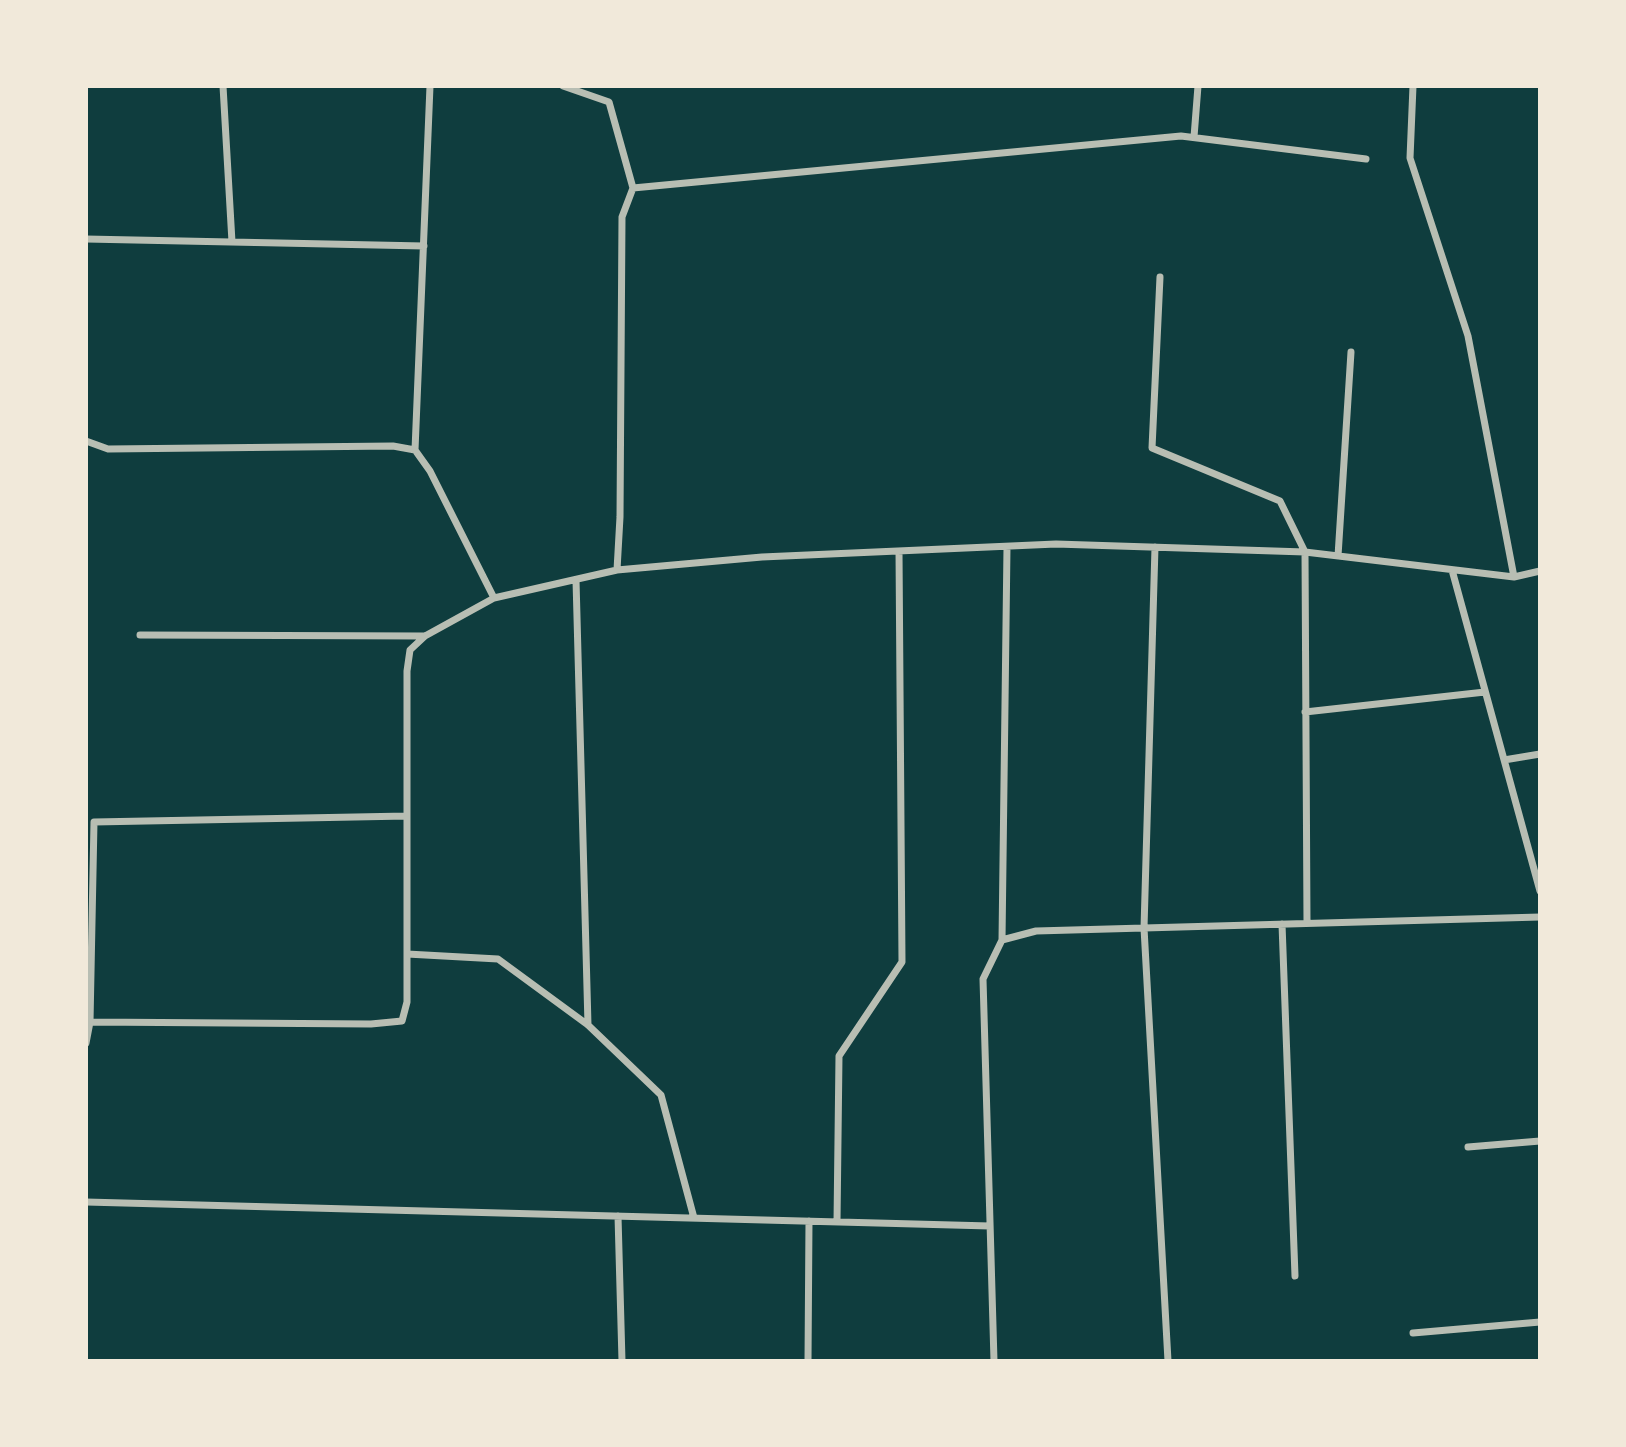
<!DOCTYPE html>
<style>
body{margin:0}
#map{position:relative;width:1626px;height:1447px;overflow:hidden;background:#0f3d3e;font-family:Roboto,sans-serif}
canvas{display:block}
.frame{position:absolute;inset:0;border:88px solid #f1e9da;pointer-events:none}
</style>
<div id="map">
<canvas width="1626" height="1447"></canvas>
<div class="frame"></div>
</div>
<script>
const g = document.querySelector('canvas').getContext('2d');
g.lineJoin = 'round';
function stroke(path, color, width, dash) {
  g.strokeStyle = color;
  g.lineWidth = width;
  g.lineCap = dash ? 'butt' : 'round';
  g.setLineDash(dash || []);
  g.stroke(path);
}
stroke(new Path2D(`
 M 223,86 L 232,242
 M 563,86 L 609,102 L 633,188 L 622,217 L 620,517 L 617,570
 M 1413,86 L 1410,158 L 1468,336 L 1514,577
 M 1194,137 L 1198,86
 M 633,188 L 1181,136 L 1366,159
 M 86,239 L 424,246
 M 1160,277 L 1152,448 L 1280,501 L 1305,552 L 1307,923
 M 86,441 L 108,449 L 393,446 L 415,450 L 430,471 L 494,598 L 617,570 L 762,557 L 1056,544 L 1305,552 L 1514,577 L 1540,571
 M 415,450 L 430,86
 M 1155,547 L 1144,928 L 1168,1361
 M 1338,556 L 1351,352
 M 1452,570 L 1540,891
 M 576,580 L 588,1025
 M 140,635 L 424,636
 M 1305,712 L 1485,692
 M 1504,760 L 1540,754
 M 1282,924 L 1295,1276
 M 1002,940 L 1007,547
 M 407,954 L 498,959 L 588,1025 L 661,1095 L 694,1218
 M 90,1022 L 371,1024 L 402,1021 L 407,1002 L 407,671 L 410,650 L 425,636 L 494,598
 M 86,1043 L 90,1022 L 94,822 L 407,816
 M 1468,1147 L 1540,1141
 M 86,1202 L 990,1226
 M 618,1216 L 622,1361
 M 837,1222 L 839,1056 L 902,962 L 899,551
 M 1413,1333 L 1540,1322
 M 808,1361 L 809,1221
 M 994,1361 L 983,979 L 1002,940 L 1036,931 L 1540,917`), '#b8beb3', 7);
</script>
